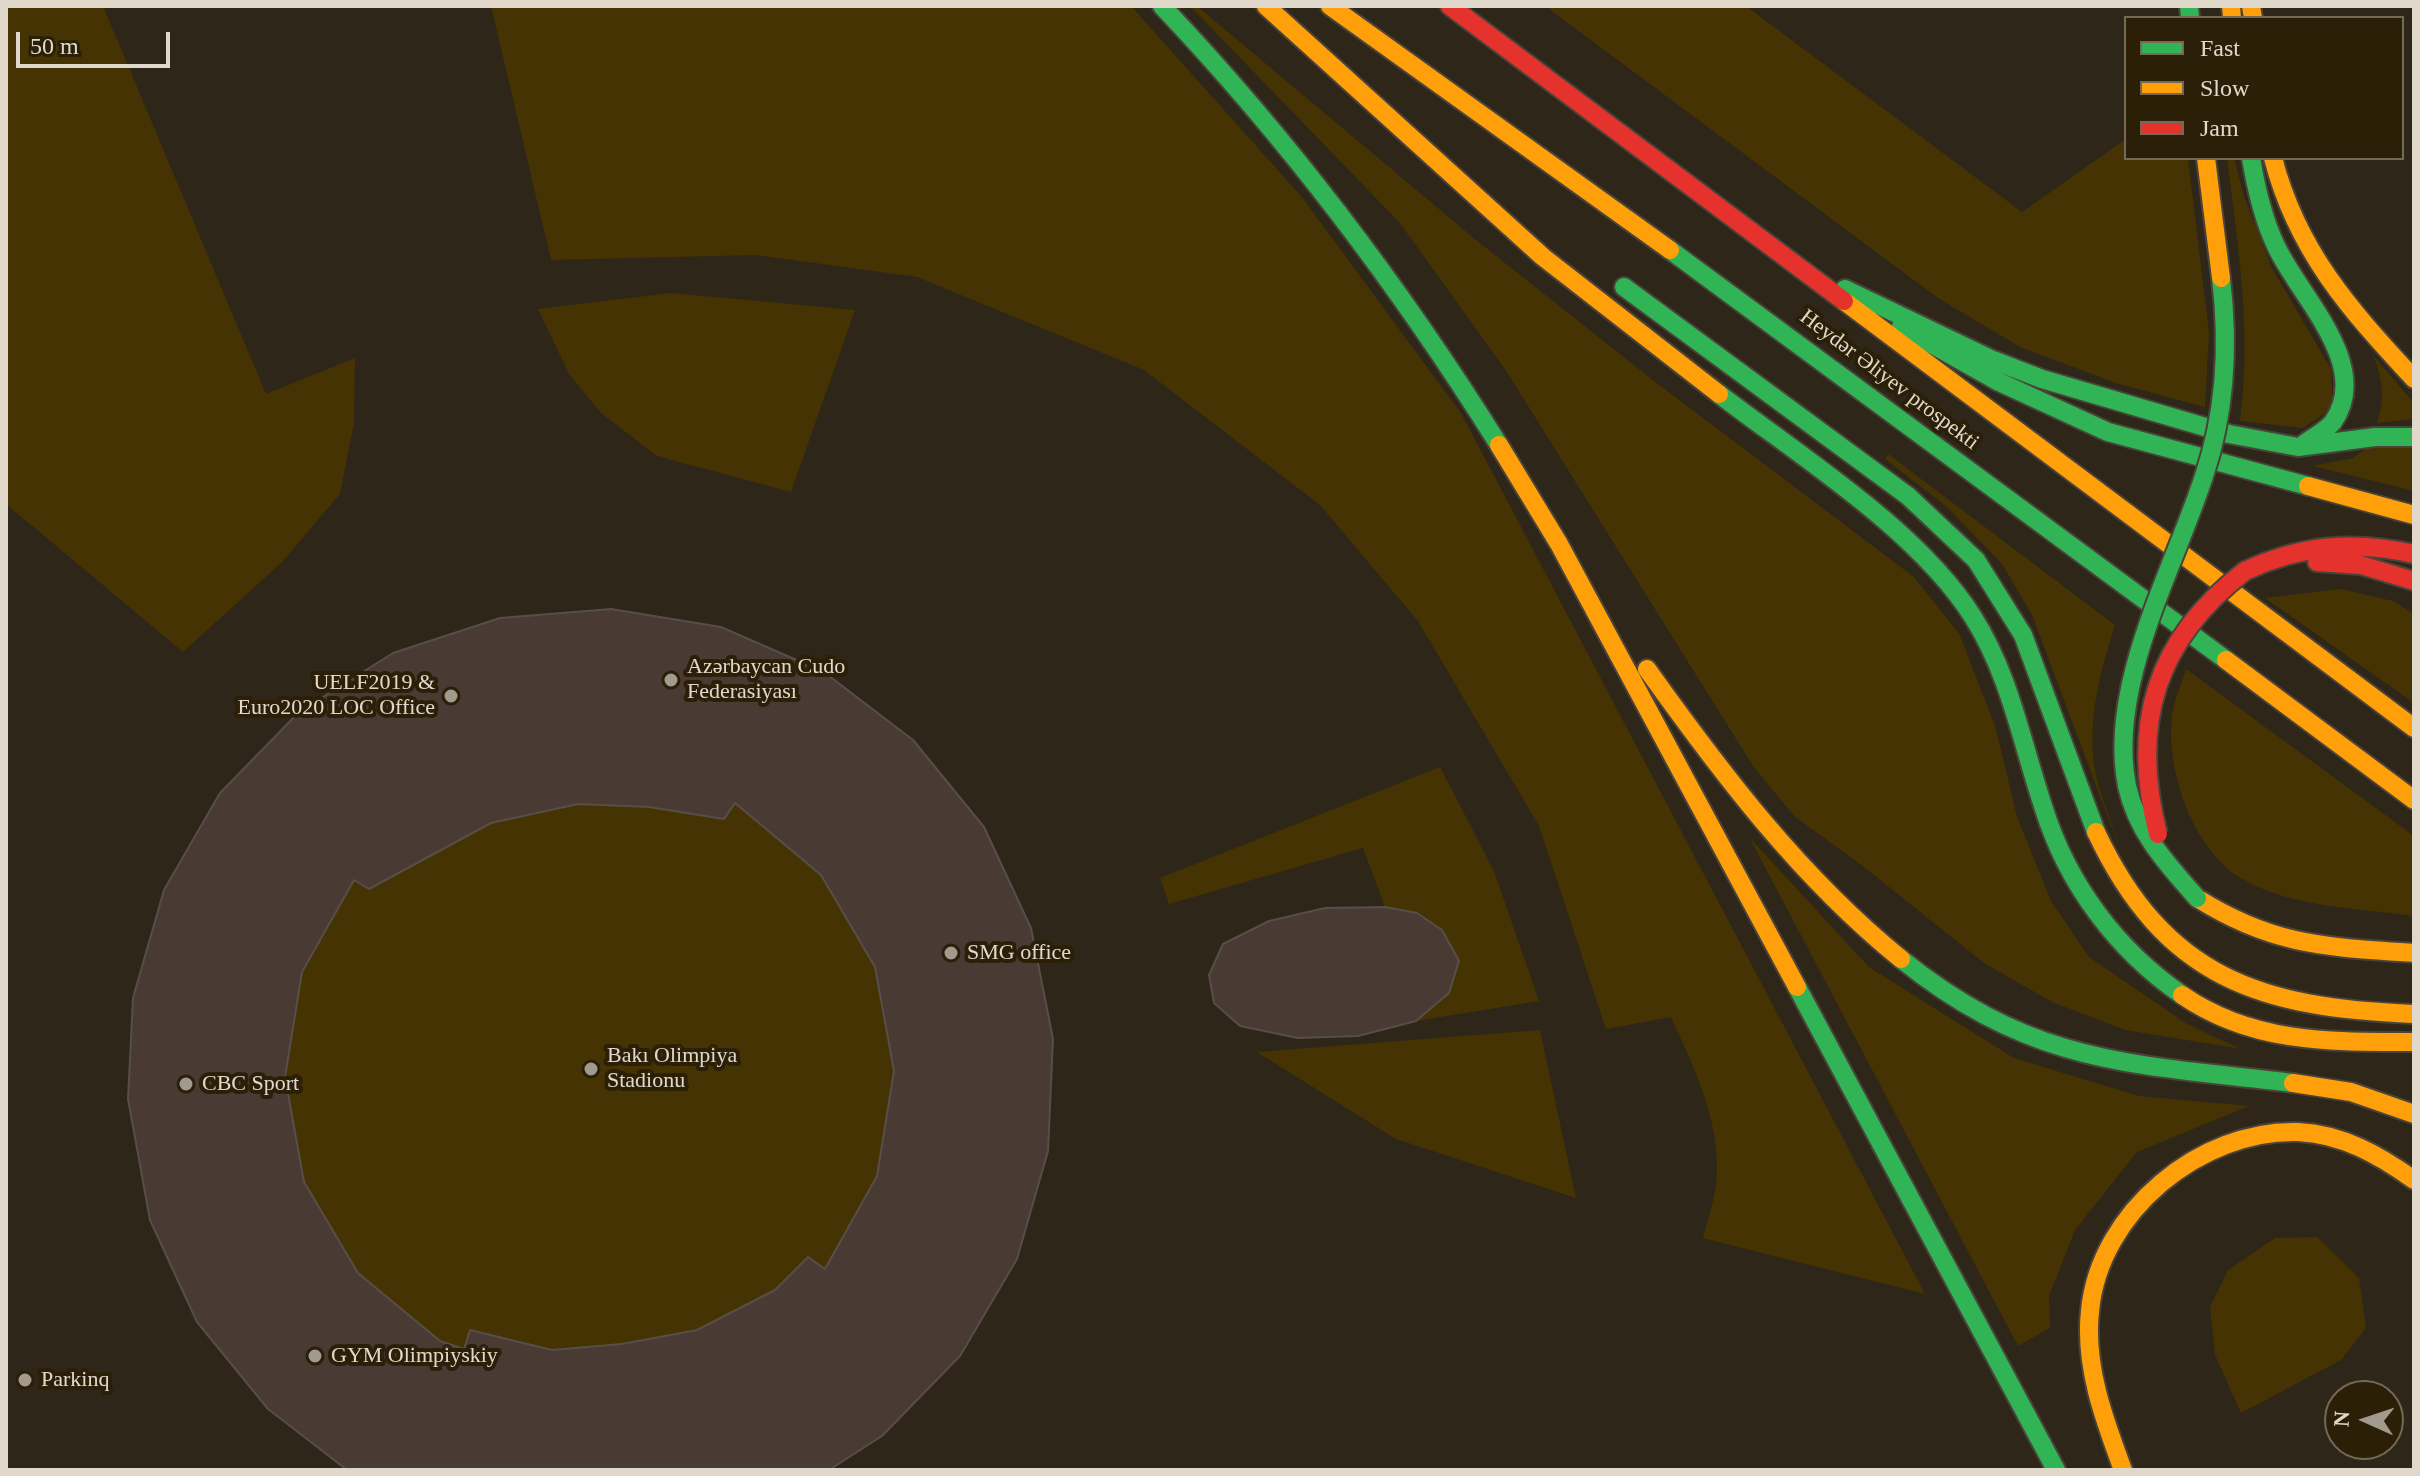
<!DOCTYPE html>
<meta charset="utf-8">
<style>
body{margin:0}
#map{position:relative;width:2420px;height:1476px;overflow:hidden;background:#2d2619;font-family:"Times New Roman",serif}
canvas{display:block}
.frame{position:absolute;inset:0;border:8px solid #e0d9cb;pointer-events:none}
.legend{position:absolute;left:2124px;top:16px;width:280px;height:144px;box-sizing:border-box;background:#2b1f07;border:2px solid #736955;margin:0;padding:10px 14px;list-style:none;font-size:24px;color:#e0d9cb}
.legend li{display:flex;align-items:center;gap:16px;height:40px}
.legend b{width:40px;border:2px solid #736955}
.north{position:absolute;left:2324px;top:1380px;width:80px;height:80px;box-sizing:border-box;background:#2b1f07;border:2px solid #736955;border-radius:50%;rotate:273deg;font-size:22px;font-weight:700;line-height:32px;text-align:center;color:#e0d9cb}
.north::after{content:'';display:block;margin:auto;width:28px;height:36px;background:#a19a8d;clip-path:polygon(50% 0,100% 100%,50% 72%,0 100%)}
.scale{position:absolute;left:16px;top:32px;width:154px;height:36px;box-sizing:border-box;border:4px solid #e0d9cb;border-top:0;padding-left:10px;font-size:24px;line-height:28px;white-space:nowrap;color:#e0d9cb;-webkit-text-stroke:6px #2b1f07;paint-order:stroke}
</style>
<div id="map">
<canvas width="2420" height="1476"></canvas>
<div class="frame"></div>
<ul class="legend">
<li><b style="height:10px;background:#30b455"></b>Fast</li>
<li><b style="height:10px;background:#ff9f0a"></b>Slow</li>
<li><b style="height:10px;background:#e5322d"></b>Jam</li>
</ul>
<div class="north">N</div>
<div class="scale">50 m</div>
</div>
<script>
const g = document.querySelector('canvas').getContext('2d');
g.lineJoin = 'round';
function fill(path, color) {
  g.fillStyle = color;
  g.fill(path, 'evenodd');
}
function stroke(path, color, width, dash) {
  g.strokeStyle = color;
  g.lineWidth = width;
  g.lineCap = dash ? 'butt' : 'round';
  g.setLineDash(dash || []);
  g.stroke(path);
}
function write(font, color, halo, rows, align = 'center') {
  g.font = font + ' "Times New Roman",serif';
  g.lineWidth = 8;
  g.setLineDash([]);
  g.textBaseline = 'middle';
  g.strokeStyle = halo;
  g.fillStyle = color;
  for (const [text, x, y, turn = 0] of rows) {
    g.save();
    g.translate(x, y);
    g.rotate((+turn || 0) * Math.PI / 180);
    g.textAlign = isNaN(turn) ? turn : align;
    if (halo) g.strokeText(text, 0, 0);
    g.fillText(text, 0, 0);
    g.restore();
  }
}
fill(new Path2D(`
 M 6,6 L 103,6 L 266,394 L 355,358 L 354,423 L 340,494 L 282,562 L 183,652 L 6,504 Z
 M 491,6 L 1131,6 L 1301,196 L 1461,413 L 1925,1294 L 1703,1238 C 1707,1221 1714,1202 1716,1184 C 1723,1126 1694,1068 1671,1017 L 1606,1029 L 1539,826 L 1418,621 L 1320,505 L 1144,370 L 917,277 L 756,255 L 551,260 Z
 M 1190,6 L 1197,6 L 1476,240 L 1654,381 L 1914,577 L 1960,635 L 1996,729 L 2017,817 L 2051,901 L 2089,957 L 2187,1024 L 2241,1049 L 2125,1030 L 2052,1002 L 1984,963 L 1864,867 L 1794,816 L 1753,766 L 1505,369 L 1399,222 Z
 M 1545,6 L 1746,6 L 2022,212 L 2126,139 L 2126,158 L 2188,158 L 2209,333 L 2205,407 L 2116,383 L 2020,347 L 1938,298 Z
 M 2227,158 L 2234,158 L 2244,196 L 2272,268 L 2331,369 L 2333,408 L 2303,428 L 2240,421 C 2252,332 2238,247 2227,158 Z
 M 671,293 L 855,310 L 791,492 L 657,456 L 601,413 L 569,374 L 538,309 Z
 M 2373,355 L 2414,403 L 2414,419 L 2377,423 C 2385,398 2383,379 2373,355 Z
 M 2414,447 L 2414,491 L 2312,466 L 2353,458 L 2367,448 Z
 M 1888,454 L 2115,625 C 2100,673 2087,720 2095,770 C 2100,796 2112,822 2119,847 L 2032,615 L 2002,564 L 1946,506 L 1885,459 Z
 M 2341,589 L 2393,601 L 2414,614 L 2414,703 L 2265,598 Z
 M 611,609 L 721,627 L 824,672 L 913,740 L 984,827 L 1031,928 L 1053,1038 L 1048,1151 L 1017,1259 L 960,1356 L 882,1436 L 829,1470 L 347,1470 L 268,1409 L 197,1322 L 150,1220 L 128,1099 L 133,998 L 164,890 L 220,793 L 299,712 L 393,653 L 500,618 Z
 M 2186,669 L 2414,836 L 2414,916 C 2358,908 2291,908 2241,878 C 2192,850 2163,764 2173,710 C 2175,697 2182,683 2186,669 Z
 M 1440,767 L 1494,871 L 1539,1001 L 1416,1021 L 1449,993 L 1459,961 C 1438,922 1428,915 1385,907 L 1363,848 L 1169,904 L 1160,878 Z
 M 1749,837 L 1869,967 L 2014,1058 L 2139,1096 L 2249,1106 L 2137,1152 L 2075,1230 L 2049,1296 L 2050,1328 L 2018,1346 Z
 M 1540,1030 L 1576,1198 L 1396,1139 L 1257,1052 Z
 M 2317,1237 L 2359,1278 L 2366,1328 L 2341,1360 L 2241,1413 L 2215,1355 L 2210,1307 L 2228,1270 L 2275,1238 Z`), '#463303');
const building = new Path2D(`
 M 611,609 L 721,627 L 824,672 L 913,740 L 984,827 L 1031,928 L 1053,1039 L 1048,1151 L 1017,1259 L 960,1356 L 882,1436 L 829,1470 L 347,1470 L 268,1409 L 197,1322 L 150,1220 L 128,1099 L 133,998 L 164,890 L 220,793 L 299,712 L 393,653 L 500,618 ZM 735,803 L 821,875 L 875,967 L 894,1071 L 877,1176 L 825,1269 L 808,1257 L 775,1290 L 697,1330 L 622,1344 L 552,1350 L 470,1330 L 464,1349 L 440,1341 L 358,1273 L 304,1182 L 285,1077 L 302,972 L 354,880 L 369,889 L 491,823 L 578,804 L 649,807 L 724,819 Z
 M 1385,907 L 1417,913 L 1442,930 L 1459,961 L 1449,993 L 1416,1021 L 1358,1036 L 1298,1038 L 1240,1026 L 1214,1003 L 1209,975 L 1223,944 L 1269,921 L 1325,908 Z`);
fill(building, '#4a3a34');
stroke(building, '#574e48', 2);
const fast = new Path2D(`
 M 1162,6 C 1290,141 1400,287 1499,445
 M 2189,6 L 2190,18
 M 2251,158 C 2256,188 2263,219 2276,246 C 2299,296 2373,365 2333,422 C 2326,431 2313,437 2304,444
 M 1670,250 L 2226,660
 M 1624,287 L 1908,496 L 1976,560 L 2023,635 L 2096,832
 M 1845,289 L 1993,360 L 2042,379 L 2229,434 L 2298,447 L 2375,437 L 2414,437
 M 1901,327 L 1997,381 L 2108,432 L 2308,486
 M 1719,394 C 1801,457 1918,530 1973,617 C 2010,675 2022,744 2044,809 C 2068,885 2117,950 2182,995
 M 1901,959 C 2034,1066 2134,1064 2293,1083
 M 1797,987 L 2056,1470`);
const slow = new Path2D(`
 M 1266,6 L 1543,257 L 1719,394
 M 1330,6 L 1670,250
 M 2231,6 L 2232,18
 M 2251,6 L 2253,18
 M 2273,158 C 2297,251 2350,310 2414,379
 M 1844,301 L 2414,728
 M 1499,445 L 1559,544 L 1797,987
 M 2308,486 L 2414,515
 M 2226,660 L 2414,800
 M 1647,669 C 1722,774 1800,877 1901,959
 M 2096,832 C 2165,979 2262,1008 2414,1014
 M 2197,898 C 2273,946 2327,947 2414,953
 M 2182,995 C 2253,1044 2332,1042 2414,1042
 M 2293,1083 L 2351,1092 L 2414,1114
 M 2123,1470 C 2104,1419 2084,1366 2090,1311 C 2099,1212 2201,1129 2298,1132 C 2342,1134 2379,1155 2414,1180`);
const jam = new Path2D(`
 M 1450,6 L 1844,301
 M 2317,562 L 2361,565 L 2414,581
 M 2245,571 C 2301,545 2354,540 2414,554`);
stroke(fast, '#494339', 22);
stroke(slow, '#494339', 22);
stroke(jam, '#494339', 22);
stroke(fast, '#30b455', 18);
stroke(slow, '#ff9f0a', 18);
stroke(jam, '#e5322d', 18);
const fastBridge = new Path2D(`
 M 2197,898 C 2167,864 2137,832 2127,786 C 2107,686 2174,569 2204,476 C 2226,411 2229,345 2221,278`);
const slowBridge = new Path2D(`
 M 2206,158 L 2221,278`);
const jamBridge = new Path2D(`
 M 2158,834 C 2130,725 2155,640 2245,571`);
stroke(fastBridge, '#494339', 22, []);
stroke(slowBridge, '#494339', 22, []);
stroke(jamBridge, '#494339', 22, []);
stroke(fastBridge, '#30b455', 18);
stroke(slowBridge, '#ff9f0a', 18);
stroke(jamBridge, '#e5322d', 18);
for (const [x, y, r, color] of [
 [671,680,8,"#a19a8d"],
 [451,696,8,"#a19a8d"],
 [951,953,8,"#a19a8d"],
 [591,1069,8,"#a19a8d"],
 [186,1084,8,"#a19a8d"],
 [315,1356,8,"#a19a8d"],
 [25,1380,8,"#a19a8d"]
]) {
  const dot = new Path2D();
  dot.arc(x, y, r, 0, 2 * Math.PI);
  g.fillStyle = color;
  g.fill(dot);
  stroke(dot, '#2b1f07', 3);
}
write('22px', '#e0d9cb', '#2b1f07', [
 ["Heydər Əliyev prospekti",1889,380,37]
]);
write('22px', '#e0d9cb', '#2b1f07', [
 ["Azərbaycan Cudo",687,667],
 ["Federasiyası",687,692],
 ["UELF2019 &",435,683,"right"],
 ["Euro2020 LOC Office",435,708,"right"],
 ["SMG office",967,953],
 ["Bakı Olimpiya",607,1056],
 ["Stadionu",607,1081],
 ["CBC Sport",202,1084],
 ["GYM Olimpiyskiy",331,1356],
 ["Parkinq",41,1380]
], 'left');
</script>
